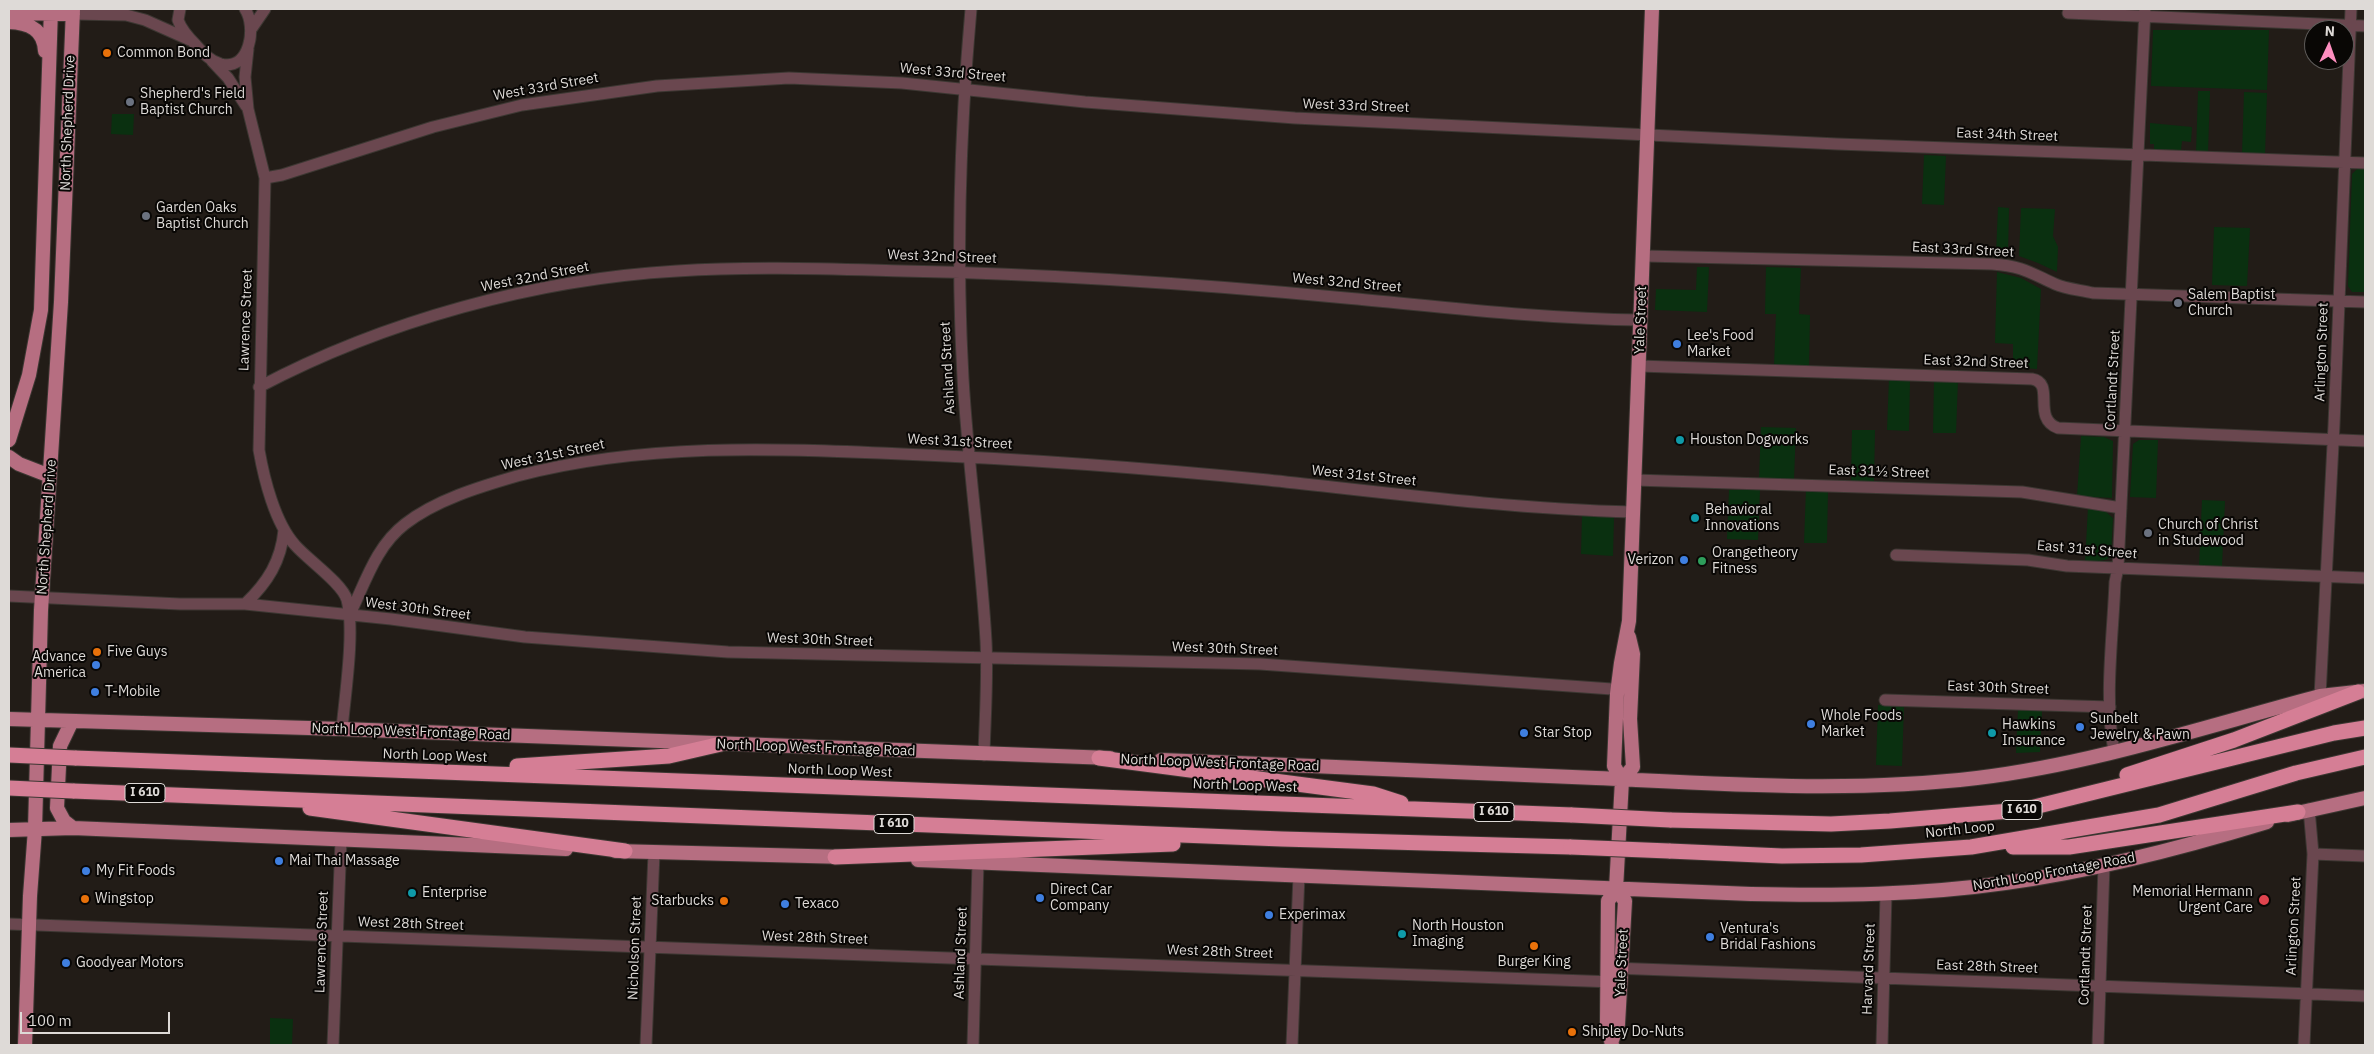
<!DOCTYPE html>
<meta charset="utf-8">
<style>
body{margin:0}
#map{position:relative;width:2374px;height:1054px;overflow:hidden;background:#221c17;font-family:"IBM Plex Sans",sans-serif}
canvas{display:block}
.frame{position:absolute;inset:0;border:10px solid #dedad7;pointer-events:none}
.north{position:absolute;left:2304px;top:20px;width:50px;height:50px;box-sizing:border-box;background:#090705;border:1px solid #5e5b59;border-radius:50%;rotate:3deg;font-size:14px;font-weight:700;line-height:20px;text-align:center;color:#dedad7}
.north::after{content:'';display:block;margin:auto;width:18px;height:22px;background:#fd8ebf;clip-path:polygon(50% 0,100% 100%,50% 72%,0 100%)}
.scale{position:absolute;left:20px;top:1012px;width:150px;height:22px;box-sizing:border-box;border:2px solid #dedad7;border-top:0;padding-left:6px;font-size:15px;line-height:18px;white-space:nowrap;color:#dedad7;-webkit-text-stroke:4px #090705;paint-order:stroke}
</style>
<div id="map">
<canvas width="2374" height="1054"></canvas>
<div class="frame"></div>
<div class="north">N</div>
<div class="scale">100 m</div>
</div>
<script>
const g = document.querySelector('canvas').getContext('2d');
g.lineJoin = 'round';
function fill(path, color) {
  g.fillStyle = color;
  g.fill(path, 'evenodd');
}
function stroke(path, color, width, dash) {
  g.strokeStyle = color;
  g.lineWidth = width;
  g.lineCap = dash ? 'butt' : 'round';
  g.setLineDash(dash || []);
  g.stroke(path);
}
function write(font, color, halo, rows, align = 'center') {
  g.font = font + ' "IBM Plex Sans",sans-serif';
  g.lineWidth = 4;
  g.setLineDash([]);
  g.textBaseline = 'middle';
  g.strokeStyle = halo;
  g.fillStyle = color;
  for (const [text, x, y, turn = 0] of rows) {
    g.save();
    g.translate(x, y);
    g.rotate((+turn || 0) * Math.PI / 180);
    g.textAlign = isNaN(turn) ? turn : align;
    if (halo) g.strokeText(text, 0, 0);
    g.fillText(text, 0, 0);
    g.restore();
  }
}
fill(new Path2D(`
 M 2153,30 L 2269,30 L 2267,90 L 2151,86 Z
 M 2198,91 L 2210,91 L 2208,153 L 2196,153 Z
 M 2244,92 L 2267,93 L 2265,155 L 2242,154 Z
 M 112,114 L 134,114 L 133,135 L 111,134 Z
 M 2150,123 L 2192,127 L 2191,142 L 2182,141 L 2181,150 L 2154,149 L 2154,144 L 2150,144 Z
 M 1924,155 L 1946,156 L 1944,205 L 1922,204 Z
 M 2358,168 L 2365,168 L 2365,292 L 2352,292 L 2348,286 L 2352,174 Z
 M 1998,207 L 2009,208 L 2008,255 L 1996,254 Z
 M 2021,208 L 2055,209 L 2053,236 L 2058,247 L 2057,272 L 2038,263 L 2019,256 Z
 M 2214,227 L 2250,228 L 2247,286 L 2212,285 Z
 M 1697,267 L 1709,267 L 1707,312 L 1655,310 L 1656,289 L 1696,290 Z
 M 1766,267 L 1801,268 L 1799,314 L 1810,315 L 1809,367 L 1774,366 L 1776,314 L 1765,314 Z
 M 1997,272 L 2021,278 L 2041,289 L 2037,369 L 2013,367 L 2013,344 L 1995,343 Z
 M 1889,378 L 1910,379 L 1909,431 L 1887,430 Z
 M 1934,380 L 1958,380 L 1956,433 L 1933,433 Z
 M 1761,427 L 1796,428 L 1794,479 L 1759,478 Z
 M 1852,430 L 1875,430 L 1874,482 L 1851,481 Z
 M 2081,436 L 2104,437 L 2113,441 L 2112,498 L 2077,496 Z
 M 2139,440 L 2158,440 L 2156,498 L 2130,497 L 2133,444 Z
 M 1806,489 L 1828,490 L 1827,543 L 1804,543 Z
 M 1729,490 L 1760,490 L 1758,540 L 1727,539 Z
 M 2202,500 L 2225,501 L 2222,566 L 2199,565 Z
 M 2088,507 L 2105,511 L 2113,518 L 2111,557 L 2105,560 L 2085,563 Z
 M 1582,514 L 1614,517 L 1613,556 L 1581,554 Z
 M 1878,705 L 1904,706 L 1902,766 L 1876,765 Z
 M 2018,710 L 2042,711 L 2040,752 L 2016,753 Z
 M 270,1018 L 293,1019 L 292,1045 L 270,1045 Z`), '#0a3010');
const minor = new Path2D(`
 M 180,9 L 178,20 C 181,29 189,38 196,45 C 203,53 210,61 221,64 C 250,71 257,27 245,9
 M 971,9 C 960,132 956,255 963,378 C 968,466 981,554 986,641 C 988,679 985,717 984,755
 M 2068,13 L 2365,26
 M 73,14 L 126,15 L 145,20 L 190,40
 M 252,28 L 265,9
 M 248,49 L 245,77 L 248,109 L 265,178 L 259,450 C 264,479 275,523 295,545 C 307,559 343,584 347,600 C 355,631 345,695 342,729
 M 212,61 L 228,78 L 246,106
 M 265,178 L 282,175 L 433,127 L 522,105 L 657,86 L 789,78 L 902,83 L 1085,102 L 1295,118 L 1837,144 L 2365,163
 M 1644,256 L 1992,264 C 2022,266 2029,272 2055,284 C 2066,289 2081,290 2093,293 L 2365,302
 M 1639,366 L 2032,379 C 2056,383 2031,418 2058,428 L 2365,441
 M 259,387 C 384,321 536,279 677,271 C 752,266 828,269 903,271 C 1051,274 1198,284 1346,298 C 1444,307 1542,319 1641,320
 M 1634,480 L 2022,492 L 2121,508
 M 1896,555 L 2028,560 L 2067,566 L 2365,578
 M 9,596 L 180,604 L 245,604 L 391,619 L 525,637 L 728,652 L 1260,664 L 1626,690
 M 245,604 C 268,582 281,561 284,530
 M 349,616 C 365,584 375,547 405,524 C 436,500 479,487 517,476 C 643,443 772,448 902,454 C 1024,459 1146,468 1268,480 C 1389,493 1511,509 1633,512
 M 2320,696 L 2334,425 L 2351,9
 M 1885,700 L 2110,707
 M 2114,751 C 2104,699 2113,635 2115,582 L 2118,568 L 2145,9
 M 2313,854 L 2365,856
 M 9,924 L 1614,982
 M 1613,968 L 2365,996
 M 333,1045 L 341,840
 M 646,1045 L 654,853
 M 973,1045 L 978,862
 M 1292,1045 L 1299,875
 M 1882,1045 L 1886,894
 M 2098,1045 L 2104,865
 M 2304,1045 L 2313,854 L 2309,809`);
const major = new Path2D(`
 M 9,13 L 73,14
 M 9,22 C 29,23 44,29 45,51
 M 9,440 L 29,375 L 41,310 L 51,9
 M 9,457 L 19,464 L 50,476
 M 9,719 L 342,729 L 1110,758
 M 72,721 L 60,746 L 57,808 L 64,821 L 73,828
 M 1161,760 C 1306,766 1451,771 1596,778 C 1722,784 1851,793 1977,778 C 2093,764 2207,726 2320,696 L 2365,691
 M 1622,780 L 1633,767 L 1630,719 L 1633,654 L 1629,637
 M 2288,815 L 2365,798
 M 9,830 L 73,828 L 566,849
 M 615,851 L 846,857
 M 918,860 L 1751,894 C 1836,896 1921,895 2005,883 C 2094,871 2182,848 2267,822
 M 1612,1040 L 1618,1024 L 1625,901 L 1616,889
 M 25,1045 L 30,896 L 35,829 L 41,610 L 61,302 L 73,9
 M 1612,1045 L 1607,1023 L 1608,901 L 1616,889 L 1622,780 L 1614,766 L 1617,694 L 1621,663 L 1629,621 L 1652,9`);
const highway = new Path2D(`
 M 75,758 L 1572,815
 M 1099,758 L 1373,794 L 1401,803
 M 517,766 L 669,756 L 721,744
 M 2127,775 L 2234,740 L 2358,692
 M 73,791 L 1282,839 L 1571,847
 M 310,808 L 625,851
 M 1670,820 L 1831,824 L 1890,821 L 2022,810 L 2334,733 L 2365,728
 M 2013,847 L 2069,847 L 2298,812
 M 1669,851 L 1782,856 L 1861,855 L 1971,847 L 2159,815 L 2296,773 L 2365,757
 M 835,857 L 1173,844`);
stroke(minor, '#3c3732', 13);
stroke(major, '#3c3732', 16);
stroke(highway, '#3c3732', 17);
stroke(minor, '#6a474f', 11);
stroke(major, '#b66e81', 14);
stroke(highway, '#d57e95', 15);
const highwayBridge = new Path2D(`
 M 9,755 L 75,758
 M 9,788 L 73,791
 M 1572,815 L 1670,820
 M 1571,847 L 1669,851`);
stroke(highwayBridge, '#3c3732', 17, []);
stroke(highwayBridge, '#d57e95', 15);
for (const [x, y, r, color] of [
 [107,53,5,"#e8710a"],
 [130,102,5,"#6b7280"],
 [146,216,5,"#6b7280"],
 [2178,303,5,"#6b7280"],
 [1677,344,5,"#3f7fe0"],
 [1680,440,5,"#0f9aa8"],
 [1695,518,5,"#0f9aa8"],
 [2148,533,5,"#6b7280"],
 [1684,560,5,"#3f7fe0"],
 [1702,561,5,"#2e9e5b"],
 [97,652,5,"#e8710a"],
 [96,665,5,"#3f7fe0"],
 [95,692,5,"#3f7fe0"],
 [1811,724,5,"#3f7fe0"],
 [2080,727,5,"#3f7fe0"],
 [1524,733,5,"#3f7fe0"],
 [1992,733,5,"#0f9aa8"],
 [279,861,5,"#3f7fe0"],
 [86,871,5,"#3f7fe0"],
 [412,893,5,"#0f9aa8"],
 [1040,898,5,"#3f7fe0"],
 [85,899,5,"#e8710a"],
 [2264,900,6,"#e0444e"],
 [724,901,5,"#e8710a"],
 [785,904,5,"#3f7fe0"],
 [1269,915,5,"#3f7fe0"],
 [1402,934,5,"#0f9aa8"],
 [1710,937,5,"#3f7fe0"],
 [1534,946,5,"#e8710a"],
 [66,963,5,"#3f7fe0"],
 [1572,1032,5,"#e8710a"]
]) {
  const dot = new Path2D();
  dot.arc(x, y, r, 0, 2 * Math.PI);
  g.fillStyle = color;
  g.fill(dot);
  stroke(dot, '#090705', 2);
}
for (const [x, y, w] of [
 [145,793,40],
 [2022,810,40],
 [1494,812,40],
 [894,824,40]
]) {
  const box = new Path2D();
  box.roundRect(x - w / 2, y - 9.5, w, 19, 4);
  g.fillStyle = '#090705';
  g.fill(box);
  stroke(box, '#dedad7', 1);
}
write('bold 12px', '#dedad7', null, [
 ["I 610",145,793],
 ["I 610",2022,810],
 ["I 610",1494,812],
 ["I 610",894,824]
]);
write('14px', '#dedad7', '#090705', [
 ["Common Bond",117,53],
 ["Shepherd's Field",140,94],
 ["Baptist Church",140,110],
 ["Garden Oaks",156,208],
 ["Baptist Church",156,224],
 ["Salem Baptist",2188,295],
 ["Church",2188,311],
 ["Lee's Food",1687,336],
 ["Market",1687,352],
 ["Houston Dogworks",1690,440],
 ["Behavioral",1705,510],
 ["Innovations",1705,526],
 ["Church of Christ",2158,525],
 ["in Studewood",2158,541],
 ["Orangetheory",1712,553],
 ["Fitness",1712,569],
 ["Verizon",1674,560,"right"],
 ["Five Guys",107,652],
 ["Advance",86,657,"right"],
 ["America",86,673,"right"],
 ["T-Mobile",105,692],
 ["Whole Foods",1821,716],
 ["Market",1821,732],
 ["Sunbelt",2090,719],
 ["Jewelry & Pawn",2090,735],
 ["Hawkins",2002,725],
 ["Insurance",2002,741],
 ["Star Stop",1534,733],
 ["Mai Thai Massage",289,861],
 ["My Fit Foods",96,871],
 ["Direct Car",1050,890],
 ["Company",1050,906],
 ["Memorial Hermann",2253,892,"right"],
 ["Urgent Care",2253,908,"right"],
 ["Enterprise",422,893],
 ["Wingstop",95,899],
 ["Starbucks",714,901,"right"],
 ["Texaco",795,904],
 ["Experimax",1279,915],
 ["North Houston",1412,926],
 ["Imaging",1412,942],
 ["Ventura's",1720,929],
 ["Bridal Fashions",1720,945],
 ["Burger King",1534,962,"center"],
 ["Goodyear Motors",76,963],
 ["Shipley Do-Nuts",1582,1032]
], 'left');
write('14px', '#dedad7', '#090705', [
 ["West 33rd Street",953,73,5],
 ["West 33rd Street",546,87,-10],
 ["West 33rd Street",1356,106,2],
 ["North Shepherd Drive",68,123,-88],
 ["East 34th Street",2007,135,2],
 ["East 33rd Street",1963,250,3],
 ["West 32nd Street",942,257,2],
 ["West 32nd Street",535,277,-11],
 ["West 32nd Street",1347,283,5],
 ["Lawrence Street",246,320,-88],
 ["Yale Street",1641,320,-88],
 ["Arlington Street",2322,352,-88],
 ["East 32nd Street",1976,362,2],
 ["Ashland Street",948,368,-93],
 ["Cortlandt Street",2113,380,-87],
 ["West 31st Street",960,442,3],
 ["West 31st Street",553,455,-12],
 ["East 31½ Street",1879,472,2],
 ["West 31st Street",1364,476,6],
 ["North Shepherd Drive",47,527,-86],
 ["East 31st Street",2087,550,5],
 ["West 30th Street",418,609,7],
 ["West 30th Street",820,640,2],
 ["West 30th Street",1225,649,2],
 ["East 30th Street",1998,688,2],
 ["North Loop West Frontage Road",411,732,2],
 ["North Loop West Frontage Road",816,748,2],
 ["North Loop West",435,756,2],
 ["North Loop West Frontage Road",1220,763,2],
 ["North Loop West",840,771,2],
 ["North Loop West",1245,786,2],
 ["North Loop",1960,830,-6],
 ["North Loop Frontage Road",2054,872,-10],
 ["West 28th Street",411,924,2],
 ["Arlington Street",2294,926,-87],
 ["West 28th Street",815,938,2],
 ["Lawrence Street",322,942,-88],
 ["Nicholson Street",635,948,-88],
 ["West 28th Street",1220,952,2],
 ["Ashland Street",961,953,-88],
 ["Cortlandt Street",2086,955,-88],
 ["Yale Street",1622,963,-87],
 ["East 28th Street",1987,967,2],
 ["Harvard Street",1869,969,-88]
]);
</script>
